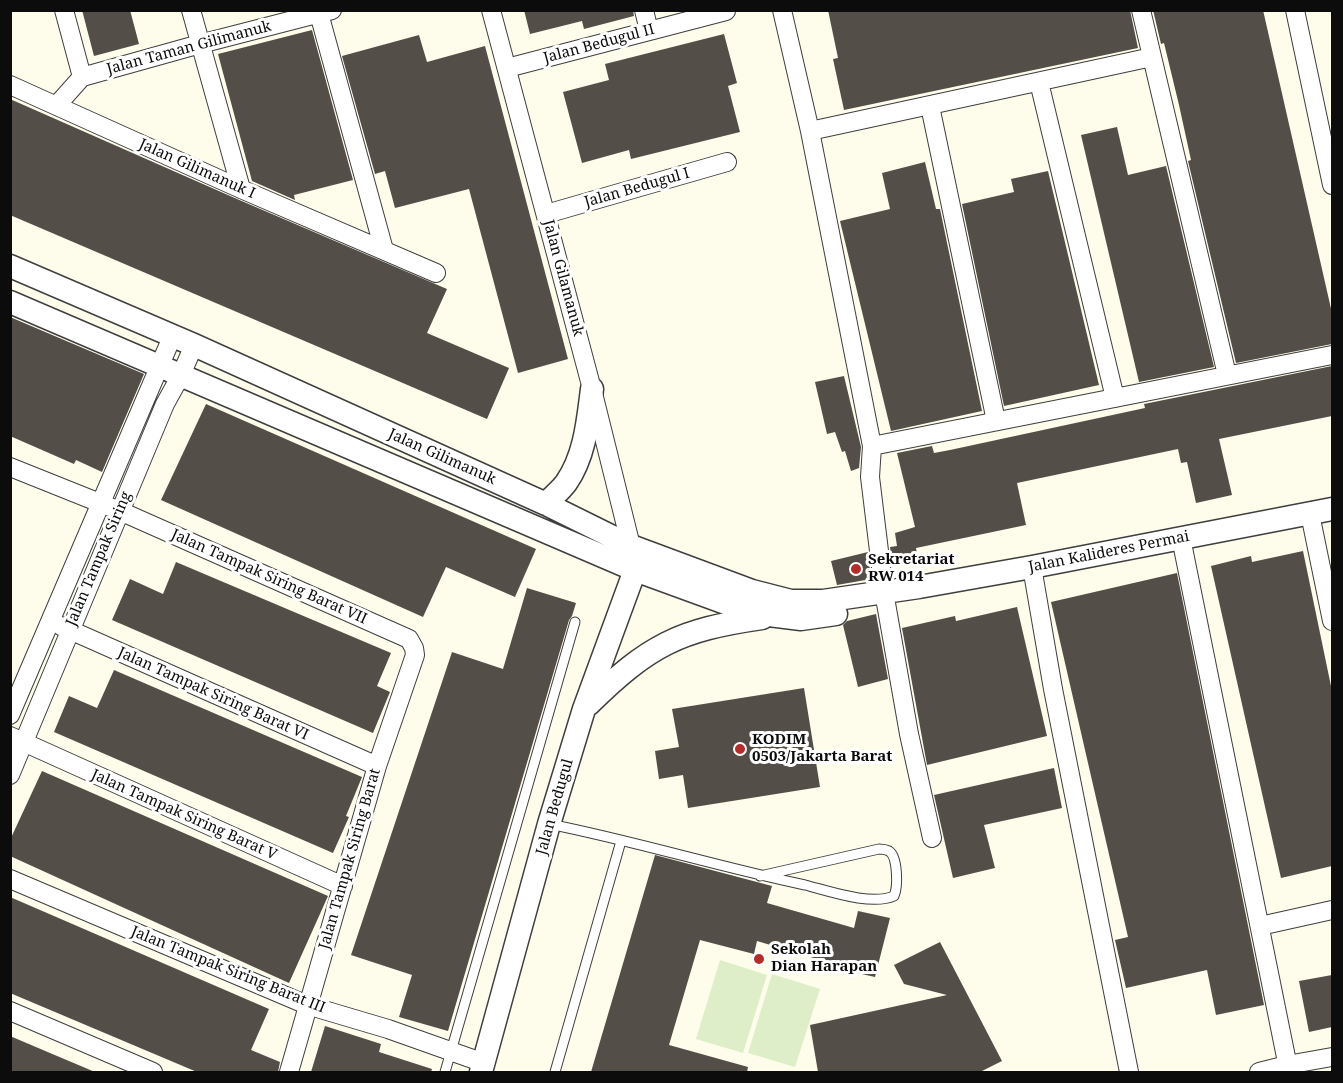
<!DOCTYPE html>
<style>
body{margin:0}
#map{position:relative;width:1343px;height:1083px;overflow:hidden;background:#fefceb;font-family:"Noto Serif",serif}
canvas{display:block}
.frame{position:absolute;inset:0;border:12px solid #0c0c0c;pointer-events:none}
</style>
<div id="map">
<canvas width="1343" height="1083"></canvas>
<div class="frame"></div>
</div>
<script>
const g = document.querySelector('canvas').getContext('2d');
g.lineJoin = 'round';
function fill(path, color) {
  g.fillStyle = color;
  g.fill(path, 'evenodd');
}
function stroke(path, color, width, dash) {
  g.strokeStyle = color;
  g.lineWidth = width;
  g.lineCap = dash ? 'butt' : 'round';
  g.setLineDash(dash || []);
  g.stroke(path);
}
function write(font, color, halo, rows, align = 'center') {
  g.font = font + ' "Noto Serif",serif';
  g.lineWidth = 6;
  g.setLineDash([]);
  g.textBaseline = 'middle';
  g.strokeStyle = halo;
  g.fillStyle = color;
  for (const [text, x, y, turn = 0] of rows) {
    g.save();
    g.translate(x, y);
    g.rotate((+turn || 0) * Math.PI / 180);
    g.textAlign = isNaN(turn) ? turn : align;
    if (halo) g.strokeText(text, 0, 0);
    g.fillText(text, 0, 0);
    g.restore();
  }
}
fill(new Path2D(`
 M 720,960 L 767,975 L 743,1053 L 696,1039 Z
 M 772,974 L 820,989 L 795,1067 L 748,1053 Z`), '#deeec8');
fill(new Path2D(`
 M 82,10 L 130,10 L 139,44 L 94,56 Z
 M 524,10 L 633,10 L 634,16 L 584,29 L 582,21 L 530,34 Z
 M 828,10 L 1130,10 L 1138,48 L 844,110 L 833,59 L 838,58 Z
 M 1153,10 L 1263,10 L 1332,313 L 1332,344 L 1236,363 L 1188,161 L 1191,160 L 1179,105 L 1164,43 L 1161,44 Z
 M 312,30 L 353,180 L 294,195 L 295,200 L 252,181 L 218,54 Z
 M 724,34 L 737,83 L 728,86 L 740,132 L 631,159 L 629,150 L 582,163 L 563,92 L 609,80 L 605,64 Z
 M 419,35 L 427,62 L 485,46 L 568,359 L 518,373 L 469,189 L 395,208 L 385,171 L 375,174 L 342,56 Z
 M 10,99 L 237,199 L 447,289 L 427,333 L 509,368 L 487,419 L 10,215 Z
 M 1117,127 L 1128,175 L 1166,166 L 1214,367 L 1139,382 L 1081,135 Z
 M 925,162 L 936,209 L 940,209 L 982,411 L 891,431 L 840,221 L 890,209 L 882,173 Z
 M 1048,171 L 1099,385 L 1004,406 L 962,204 L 1014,192 L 1011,179 Z
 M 10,317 L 144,374 L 102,472 L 76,460 L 74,464 L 10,436 Z
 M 1332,366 L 1332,416 L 1219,439 L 1232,495 L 1196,503 L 1187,462 L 1181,463 L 1178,449 L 1017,483 L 1026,525 L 916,548 L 918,560 L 892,565 L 890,547 L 897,546 L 895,533 L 915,527 L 897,453 L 932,446 L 934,453 L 950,450 L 1145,408 L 1144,404 Z
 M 844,376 L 861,447 L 859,468 L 851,471 L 845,451 L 842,452 L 835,432 L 827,434 L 815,382 Z
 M 206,404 L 536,549 L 515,597 L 446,567 L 423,617 L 161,500 Z
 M 1303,551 L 1332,691 L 1332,866 L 1281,878 L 1211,566 L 1251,556 L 1252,562 Z
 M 868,552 L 871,579 L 837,585 L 831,561 Z
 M 176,562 L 391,653 L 377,686 L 390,692 L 373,733 L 112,620 L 130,579 L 163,594 Z
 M 1177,573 L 1264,1005 L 1216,1015 L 1207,970 L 1126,988 L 1115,940 L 1128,937 L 1051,602 Z
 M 527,588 L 576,603 L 572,616 L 569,620 L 448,1031 L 399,1017 L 412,975 L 351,955 L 452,652 L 503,669 Z
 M 1017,607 L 1047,736 L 927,765 L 902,628 L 955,616 L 956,621 Z
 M 876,614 L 888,679 L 858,687 L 843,625 L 847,621 Z
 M 114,670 L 362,777 L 346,816 L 349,817 L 333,853 L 54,732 L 69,696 L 97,708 Z
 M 804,688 L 820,787 L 688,808 L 683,775 L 659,779 L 655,751 L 679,747 L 672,709 Z
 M 1054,768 L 1062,808 L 984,825 L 995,868 L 953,878 L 934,795 Z
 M 42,771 L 328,896 L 289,983 L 10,856 L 10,840 Z
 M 655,855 L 772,886 L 767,903 L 854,928 L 858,911 L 890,918 L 875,977 L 844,970 L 844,967 L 757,941 L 754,954 L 700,940 L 669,1045 L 748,1067 L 747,1072 L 591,1072 Z
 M 10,897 L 269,1009 L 251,1050 L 280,1062 L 278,1072 L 197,1072 L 10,993 Z
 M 940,942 L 1002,1061 L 980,1072 L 818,1072 L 810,1025 L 947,995 L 904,984 L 894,965 Z
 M 1332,975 L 1332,1027 L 1309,1032 L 1299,981 Z
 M 325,1026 L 381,1044 L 379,1052 L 432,1069 L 431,1072 L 311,1072 Z
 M 10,1036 L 50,1053 L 95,1072 L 10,1072 Z`), '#544e48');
const service = new Path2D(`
 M 549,824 C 635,841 719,867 805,885 C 829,891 871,906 894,896 C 898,887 898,857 889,851 C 887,850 881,849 879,849 L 760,876
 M 445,1072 L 575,622
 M 555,1072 L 621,841`);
const minor = new Path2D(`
 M 64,10 L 82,77
 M 191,10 L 241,189
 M 318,10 L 384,250
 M 491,10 L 592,389 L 631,546
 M 644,10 L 649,31
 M 782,10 L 810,131 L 872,446 L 870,477 L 884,592 L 909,734 L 932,838
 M 1141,10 L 1227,375
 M 1295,10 L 1332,185
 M 507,68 L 726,11
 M 1039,82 L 1115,398
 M 10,85 L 241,189 L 436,273
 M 57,105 L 82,77 L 200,44 L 332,10
 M 930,106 L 996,421
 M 810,131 L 1152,57
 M 546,214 L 727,162
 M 872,446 L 1332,355
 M 10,467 L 120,511 L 409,639 L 414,648 L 415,655 L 377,766 L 289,1072
 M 1310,514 L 1332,621
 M 1181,538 L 1289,1072
 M 1032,567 L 1053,689 L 1129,1072
 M 61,626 L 377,766
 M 10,715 L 172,337
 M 10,736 L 343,886
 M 10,775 L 165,404 L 181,375 L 194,345
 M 10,879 L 307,1005 L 388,1029 L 484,1063
 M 1260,926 L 1332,910
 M 10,1011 L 153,1072
 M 1259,1072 L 1287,1065 L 1332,1057`);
const tertiary = new Path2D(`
 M 10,266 L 194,345 L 546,504 L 631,546 L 752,591 L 791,601 L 823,601 L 919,587 L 1032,567 L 1332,509
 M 10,302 L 635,570 L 753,613 L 801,619 L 836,614
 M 546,504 C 552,497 560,491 566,483 C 585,456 588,421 592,389
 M 589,704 C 649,645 679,630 762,618
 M 481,1072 L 549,824 L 584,709 L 635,570 L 633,557`);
stroke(service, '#3f3f3f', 11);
stroke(minor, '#3f3f3f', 20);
stroke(tertiary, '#3f3f3f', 25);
stroke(service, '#fff', 9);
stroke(minor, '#fff', 18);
stroke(tertiary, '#fff', 22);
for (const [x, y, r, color] of [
 [856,569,6,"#b42d2b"],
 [740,749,6,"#b42d2b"],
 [759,959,6,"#b42d2b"]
]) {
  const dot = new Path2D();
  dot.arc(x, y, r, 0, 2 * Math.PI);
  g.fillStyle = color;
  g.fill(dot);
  stroke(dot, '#fff', 2);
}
write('15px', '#0c0c0c', '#fff', [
 ["Jalan Bedugul II",599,44,-15],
 ["Jalan Taman Gilimanuk",189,48,-15],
 ["Jalan Gilimanuk I",197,169,24],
 ["Jalan Bedugul I",637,188,-16],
 ["Jalan Gilamanuk",563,278,75],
 ["Jalan Gilimanuk",442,457,24],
 ["Jalan Kalideres Permai",1109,552,-11],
 ["Jalan Tampak Siring",99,559,-67],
 ["Jalan Tampak Siring Barat VII",269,577,24],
 ["Jalan Tampak Siring Barat VI",213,694,24],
 ["Jalan Bedugul",555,807,-74],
 ["Jalan Tampak Siring Barat V",184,815,24],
 ["Jalan Tampak Siring Barat",350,859,-74],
 ["Jalan Tampak Siring Barat III",228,970,22]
]);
write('bold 15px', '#0c0c0c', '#fff', [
 ["Sekretariat",868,560],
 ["RW 014",868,577],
 ["KODIM",752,740],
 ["0503/Jakarta Barat",752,757],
 ["Sekolah",771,950],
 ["Dian Harapan",771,967]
], 'left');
</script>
